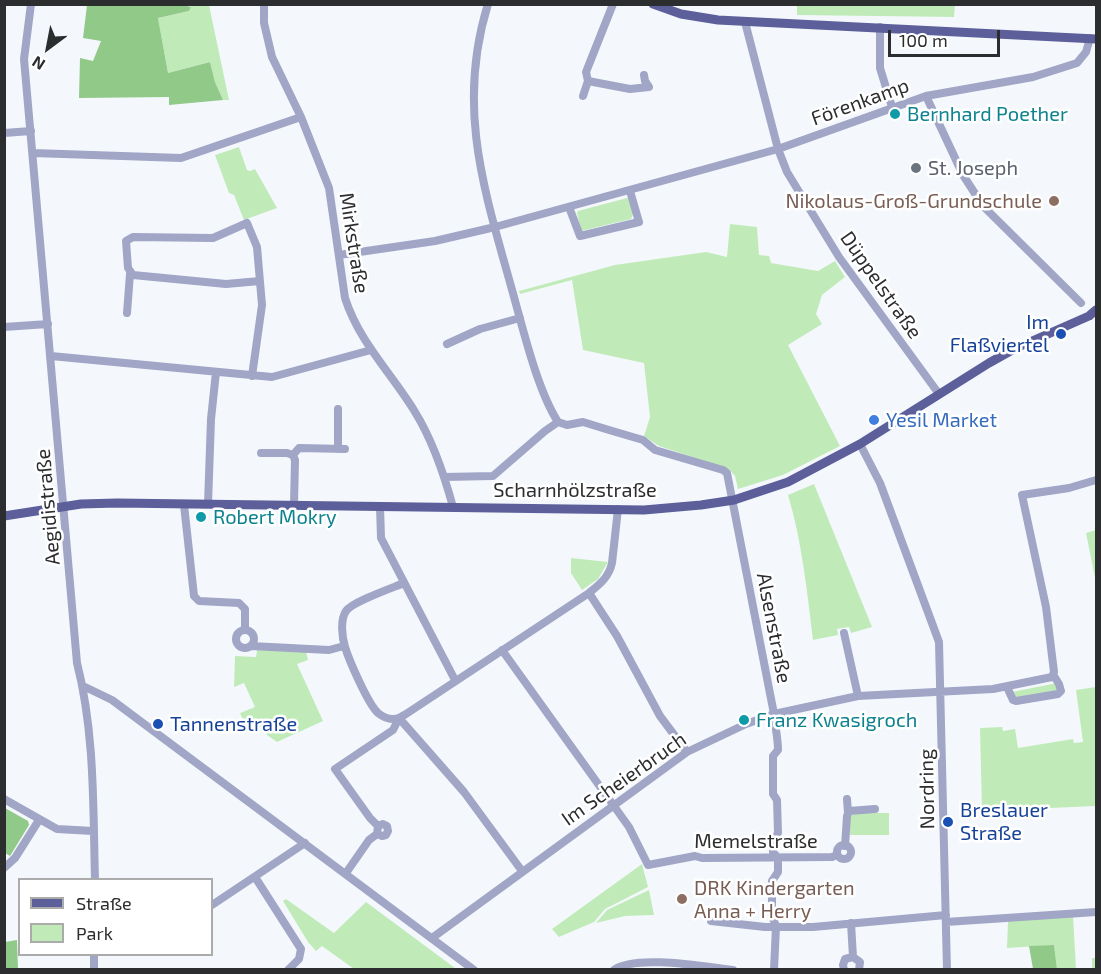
<!DOCTYPE html>
<meta charset="utf-8">
<style>
body{margin:0}
#map{position:relative;width:1101px;height:974px;overflow:hidden;background:#f4f8fd;font-family:"Exo 2",sans-serif}
canvas{display:block}
.frame{position:absolute;inset:0;border:6px solid #2c2d2f;pointer-events:none}
.legend{position:absolute;left:18px;top:878px;width:195px;height:78px;box-sizing:border-box;background:#fff;border:2px solid #ababac;margin:0;padding:8px 10px;list-style:none;font-size:18px;color:#2c2d2f}
.legend li{display:flex;align-items:center;gap:12px;height:30px}
.legend b{width:30px;border:2px solid #ababac}
.north{position:absolute;left:18px;top:18px;width:60px;height:60px;-webkit-text-stroke:4px #fff;paint-order:stroke;rotate:212deg;font-size:16px;font-weight:700;line-height:24px;text-align:center;color:#2c2d2f}
.north::after{content:'';display:block;margin:auto;width:21px;height:27px;background:#2c2d2f;clip-path:polygon(50% 0,100% 100%,50% 72%,0 100%)}
.scale{position:absolute;left:888px;top:30px;width:112px;height:27px;box-sizing:border-box;border:3px solid #2c2d2f;border-top:0;padding-left:8px;font-size:18px;line-height:21px;white-space:nowrap;color:#2c2d2f;-webkit-text-stroke:4px #fff;paint-order:stroke}
</style>
<div id="map">
<canvas width="1101" height="974"></canvas>
<div class="frame"></div>
<ul class="legend">
<li><b style="height:8px;background:#5c5f99"></b>Straße</li>
<li><b style="height:16px;background:#c0ebb9"></b>Park</li>
</ul>
<div class="north">N</div>
<div class="scale">100 m</div>
</div>
<script>
const g = document.querySelector('canvas').getContext('2d');
g.lineJoin = 'round';
function fill(path, color) {
  g.fillStyle = color;
  g.fill(path, 'evenodd');
}
function stroke(path, color, width, dash) {
  g.strokeStyle = color;
  g.lineWidth = width;
  g.lineCap = dash ? 'butt' : 'round';
  g.setLineDash(dash || []);
  g.stroke(path);
}
function write(font, color, halo, rows, align = 'center') {
  g.font = font + ' "Exo 2",sans-serif';
  g.lineWidth = 5;
  g.setLineDash([]);
  g.textBaseline = 'middle';
  g.strokeStyle = halo;
  g.fillStyle = color;
  for (const [text, x, y, turn = 0] of rows) {
    g.save();
    g.translate(x, y);
    g.rotate((+turn || 0) * Math.PI / 180);
    g.textAlign = isNaN(turn) ? turn : align;
    if (halo) g.strokeText(text, 0, 0);
    g.fillText(text, 0, 0);
    g.restore();
  }
}
fill(new Path2D(`
 M 191,5 L 209,5 L 229,100 L 223,100 L 215,82 L 210,62 L 168,73 L 158,18 L 189,11 Z
 M 797,5 L 955,4 L 955,5 L 954,17 L 797,15 Z
 M 239,147 L 247,170 L 250,171 L 255,169 L 277,208 L 244,220 L 234,195 L 229,193 L 215,155 Z
 M 627,198 L 629,199 L 633,214 L 631,219 L 581,231 L 577,213 L 578,211 Z
 M 730,224 L 757,227 L 759,255 L 769,256 L 771,263 L 818,271 L 835,261 L 845,277 L 822,295 L 816,314 L 822,324 L 788,345 L 840,446 L 783,475 L 738,489 L 735,476 L 729,469 L 659,446 L 644,436 L 650,417 L 644,363 L 583,350 L 572,280 L 520,294 L 519,291 L 615,265 L 706,252 L 727,257 Z
 M 814,484 L 872,627 L 851,633 L 849,627 L 837,629 L 838,635 L 813,640 C 807,591 802,542 788,495 Z
 M 1096,530 L 1096,583 L 1086,533 Z
 M 571,558 L 608,562 L 598,579 L 582,590 L 571,573 Z
 M 257,650 L 306,651 L 308,660 L 297,664 L 323,721 L 277,742 L 267,735 L 263,726 L 249,733 L 240,713 L 255,707 L 244,683 L 234,687 L 235,656 L 256,657 Z
 M 1057,683 L 1057,692 L 1017,698 L 1012,692 Z
 M 1096,687 L 1096,806 L 982,811 L 980,728 L 1002,727 L 1003,731 L 1015,729 L 1018,748 L 1073,739 L 1074,743 L 1083,742 L 1076,690 Z
 M 853,813 L 889,813 L 889,835 L 850,835 L 850,817 Z
 M 642,864 L 648,887 L 605,909 L 594,922 L 559,937 L 552,929 Z
 M 649,890 L 654,915 L 625,916 L 596,923 L 607,910 Z
 M 286,899 L 334,933 L 366,902 L 455,968 L 354,969 L 322,946 L 316,951 L 308,942 L 283,901 Z
 M 1073,916 L 1076,969 L 1092,969 L 1092,958 L 1096,958 L 1096,969 L 1057,969 L 1054,945 L 1007,948 L 1008,921 Z`), '#c0ebb9');
fill(new Path2D(`
 M 183,5 L 191,7 L 189,11 L 158,18 L 168,73 L 210,62 L 215,82 L 223,100 L 169,105 L 169,97 L 79,98 L 80,58 L 93,61 L 101,41 L 83,38 L 87,5 Z
 M 5,808 L 28,821 L 29,825 L 10,856 L 5,853 Z
 M 17,940 L 18,969 L 5,969 L 5,942 Z
 M 1054,945 L 1057,969 L 1033,969 L 1029,946 Z`), '#91c988');
stroke(new Path2D(`
 M 31,4 L 24,59 L 77,663 C 95,733 93,808 95,880
 M 264,4 L 264,23 L 272,57 L 301,117 L 329,188 L 345,298 C 359,342 392,374 415,412 C 433,441 444,474 453,507
 M 488,4 C 455,110 486,195 514,297 C 524,333 538,391 558,422
 M 613,4 L 586,72 L 588,81 L 630,89 L 649,87 L 645,81 L 644,75
 M 745,22 L 778,149 L 787,172 L 839,257 L 939,394
 M 880,27 L 880,68 L 892,107
 M 583,96 L 588,81
 M 926,96 L 963,175 L 983,206 L 1081,303
 M 4,133 L 31,131
 M 33,153 L 181,158 L 301,117
 M 569,207 L 580,236 L 639,222 L 630,191
 M 339,255 L 435,241 L 495,227 L 778,149 L 926,96 L 1033,77 L 1077,63 L 1086,52 L 1090,38
 M 127,313 L 130,274
 M 4,327 L 48,324
 M 447,344 L 480,329 L 520,318
 M 51,356 L 272,377 L 371,350
 M 252,376 L 262,305 L 257,247 L 247,223 L 213,238 L 133,237 L 126,241 L 128,268 L 133,275 L 226,284 L 260,281
 M 860,444 L 880,483 L 939,642 L 947,970
 M 338,449 L 338,409
 M 261,453 L 287,453 L 293,455
 M 444,477 L 493,476 L 545,431 L 558,422 L 567,425 L 583,422 L 609,430 L 643,440 L 655,450 L 723,470 L 727,473 L 774,714 C 775,727 778,738 778,750 L 773,756 L 773,794 L 777,800 L 778,833 L 773,841 L 773,852 L 778,858 L 778,872 L 772,881 L 772,916 L 776,926 L 774,970
 M 208,504 L 211,419 L 216,372
 M 184,505 L 194,596 L 199,601 L 239,603 L 245,609 L 245,629
 M 294,505 L 295,460 L 293,455 L 299,448 L 345,449
 M 380,506 L 381,538 L 455,680
 M 589,593 L 617,636 L 660,716 L 687,752
 M236 639a9 9 0 1 1 18 0a9 9 0 1 1-18 0Z
 M 844,633 L 858,696
 M 251,646 L 329,650 L 344,646
 M 502,650 L 629,827 L 648,865 L 695,856 L 702,858 L 832,857 L 837,855
 M 83,686 L 112,700 L 474,970
 M 1007,687 L 1013,700 L 1016,701 L 1058,694 L 1061,691 L 1059,684 L 1054,676
 M 399,718 C 392,720 384,718 378,713 C 368,704 349,660 345,647 C 342,637 340,620 346,611 C 352,602 392,588 404,583
 M 399,718 L 464,792 L 522,871
 M 4,799 L 57,829 L 93,831
 M 847,799 L 848,813
 M 378,826 L 370,818 L 335,769 L 393,730 L 399,718 L 406,714 L 589,593 C 600,584 609,577 612,563 L 618,509
 M837 852a7 7 0 1 1 14 0a7 7 0 1 1-14 0Z
 M 845,846 L 847,816 L 849,811 L 875,809
 M 4,868 L 15,858 L 39,820
 M 346,873 L 369,840 L 377,834 L 378,826 L 383,824 L 387,826 L 388,831 L 386,835 L 382,836 L 377,834
 M 255,877 L 301,949 L 299,959 L 288,970
 M 212,905 L 305,843
 M 711,921 L 765,927 L 813,927 L 946,915
 M 946,922 L 1096,912
 M 851,923 L 853,957 L 860,962 L 859,970
 M 432,938 L 687,752 L 746,724 L 774,714 L 858,696 L 993,689 L 1052,677 L 1054,672 L 1046,607 L 1022,495 L 1069,488 L 1096,480
 M 94,954 L 94,970
 M 614,970 C 635,954 706,967 733,970
 M 844,970 L 843,965 L 845,959 L 853,957`), '#a1a5c6', 8);
stroke(new Path2D(`
 M 653,4 L 681,14 L 718,20 L 1096,39
 M 4,516 L 81,504 L 117,503 L 644,510 L 701,505 L 734,500 L 788,482 L 860,444 L 989,363 L 1014,349 L 1089,316 L 1096,310`), '#5c5f99', 9);
for (const [x, y, r, color] of [
 [895,114,6,"#0f9aa8"],
 [916,168,6,"#6b7280"],
 [1054,201,6,"#8d6e63"],
 [1061,334,6,"#1a4fb4"],
 [874,420,6,"#3f7fe0"],
 [201,517,6,"#0f9aa8"],
 [744,720,6,"#0f9aa8"],
 [158,724,6,"#1a4fb4"],
 [948,822,6,"#1a4fb4"],
 [682,899,6,"#8d6e63"]
]) {
  const dot = new Path2D();
  dot.arc(x, y, r, 0, 2 * Math.PI);
  g.fillStyle = color;
  g.fill(dot);
  stroke(dot, '#fff', 2);
}
write('20px', '#2c2d2f', '#fff', [
 ["Förenkamp",860,102,-20],
 ["Mirkstraße",354,243,81],
 ["Düppelstraße",881,285,55],
 ["Scharnhölzstraße",575,490],
 ["Aegidistraße",48,507,-95],
 ["Alsenstraße",774,628,79],
 ["Im Scheierbruch",624,779,-35],
 ["Nordring",927,789,-91],
 ["Memelstraße",756,841]
]);
write('20px', '#0d838f', '#fff', [
 ["Bernhard Poether",907,114],
 ["Robert Mokry",213,517],
 ["Franz Kwasigroch",756,720]
], 'left');
write('20px', '#5b616d', '#fff', [
 ["St. Joseph",928,168]
], 'left');
write('20px', '#785e54', '#fff', [
 ["Nikolaus-Groß-Grundschule",1042,201],
 ["DRK Kindergarten",694,888,"left"],
 ["Anna + Herry",694,911,"left"]
], 'right');
write('20px', '#164399', '#fff', [
 ["Im",1049,322,"right"],
 ["Flaßviertel",1049,345,"right"],
 ["Tannenstraße",170,724],
 ["Breslauer",960,810],
 ["Straße",960,833]
], 'left');
write('20px', '#366cbe', '#fff', [
 ["Yesil Market",886,420]
], 'left');
</script>
